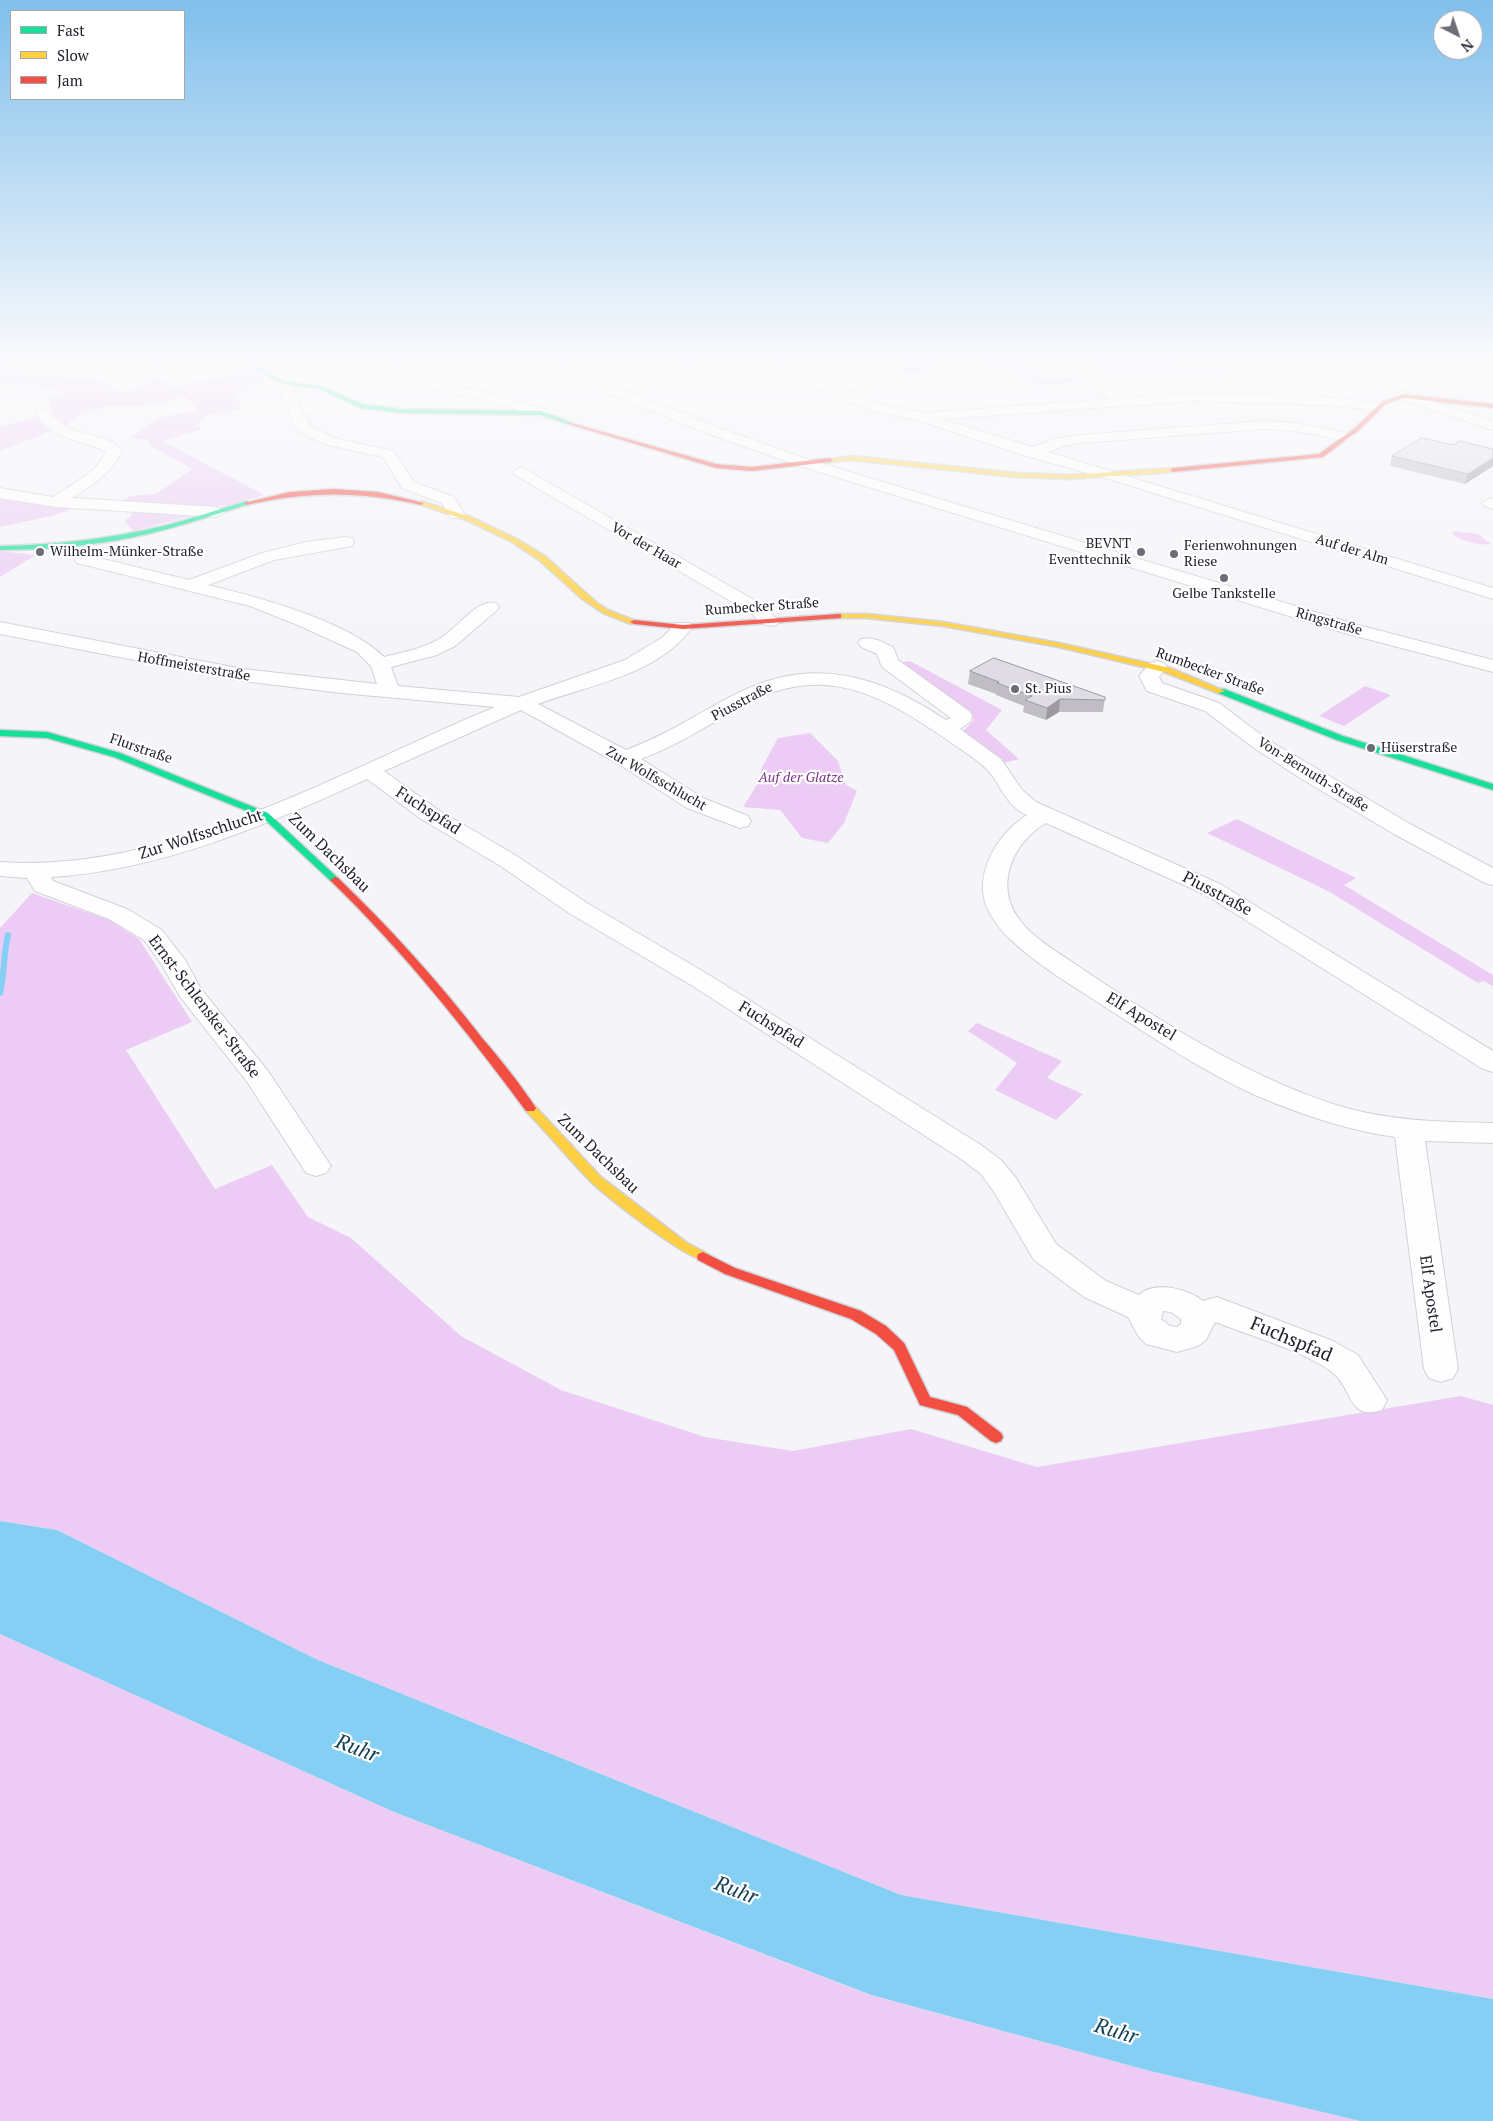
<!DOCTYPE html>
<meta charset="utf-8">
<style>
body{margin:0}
#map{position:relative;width:1493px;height:2121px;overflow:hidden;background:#f5f5f9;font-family:"PT Serif",serif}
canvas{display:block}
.legend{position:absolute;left:10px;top:10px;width:175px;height:90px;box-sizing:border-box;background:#fff;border:1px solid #a6a7ac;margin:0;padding:6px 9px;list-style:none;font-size:15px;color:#21232f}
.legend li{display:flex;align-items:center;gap:10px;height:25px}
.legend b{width:25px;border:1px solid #a6a7ac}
.north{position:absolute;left:1433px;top:10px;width:50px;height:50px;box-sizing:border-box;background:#fff;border:1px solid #a6a7ac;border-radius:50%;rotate:139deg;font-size:14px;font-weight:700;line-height:20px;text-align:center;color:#21232f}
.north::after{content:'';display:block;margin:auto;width:18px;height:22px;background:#6b6c76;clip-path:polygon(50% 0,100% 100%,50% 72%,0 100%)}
</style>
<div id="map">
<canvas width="1493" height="2121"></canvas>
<ul class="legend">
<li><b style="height:6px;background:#16e098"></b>Fast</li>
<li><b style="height:6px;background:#ffcf43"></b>Slow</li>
<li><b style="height:6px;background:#f24e42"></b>Jam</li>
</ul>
<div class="north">N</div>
</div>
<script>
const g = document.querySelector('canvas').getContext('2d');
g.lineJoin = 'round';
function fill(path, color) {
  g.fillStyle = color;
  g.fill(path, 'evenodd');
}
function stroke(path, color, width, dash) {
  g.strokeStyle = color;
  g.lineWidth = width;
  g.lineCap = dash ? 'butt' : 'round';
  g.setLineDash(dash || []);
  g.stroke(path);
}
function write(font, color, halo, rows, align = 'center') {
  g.font = font + ' "PT Serif",serif';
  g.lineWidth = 4.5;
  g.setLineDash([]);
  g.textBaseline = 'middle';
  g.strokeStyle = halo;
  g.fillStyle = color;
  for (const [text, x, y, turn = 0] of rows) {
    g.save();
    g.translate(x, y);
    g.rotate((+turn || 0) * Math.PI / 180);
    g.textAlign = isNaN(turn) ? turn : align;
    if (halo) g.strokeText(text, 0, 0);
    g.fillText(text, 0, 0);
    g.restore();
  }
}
fill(new Path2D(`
 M 1083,358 L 1128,358 L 1230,374 L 1113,376 Z
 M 0,359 L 25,374 L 0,379 Z
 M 999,360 L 1021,364 L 1044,379 L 1071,377 L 1078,382 L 1035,386 L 1008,367 L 988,368 L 983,363 Z
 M 253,371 L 265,379 L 235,395 L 243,409 L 205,416 L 197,426 L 202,429 L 163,441 L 264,495 L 229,505 L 194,508 L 188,517 L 133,531 L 125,521 L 141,505 L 118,503 L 130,496 L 156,494 L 192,469 L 151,446 L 147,439 L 129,439 L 157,418 L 198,410 L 186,397 L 149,405 L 113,405 L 83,414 L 64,426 L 0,451 L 0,427 L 52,412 L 49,399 L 66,394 L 41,386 L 0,383 L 0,380 L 26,375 L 94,378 L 124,393 L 159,378 L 172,387 Z
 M 0,497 L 73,508 L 56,515 L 0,527 Z
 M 1455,531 L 1478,534 L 1491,544 C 1479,546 1462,541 1452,534 Z
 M 0,551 L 36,555 L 0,577 Z
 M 910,661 L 1002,710 L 986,730 L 1019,759 L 1005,763 L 963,731 L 974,720 L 970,711 L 899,663 Z
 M 1365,686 L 1391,695 L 1344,726 L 1319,716 Z
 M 810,733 L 838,761 L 846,785 L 857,791 L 844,823 L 828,843 L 802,838 L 780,810 L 743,807 L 758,783 L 762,767 L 778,738 Z
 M 1237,819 L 1356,878 L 1344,885 L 1493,975 L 1493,986 L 1484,981 L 1478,983 L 1328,891 L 1207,833 Z
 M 32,893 L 109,920 L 139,939 L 192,1022 L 126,1050 L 215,1189 L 272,1165 L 308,1217 L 351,1238 L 461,1336 L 561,1390 L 705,1437 L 793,1451 L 911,1429 L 1037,1467 L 1461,1396 L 1493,1405 L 1493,1999 L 901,1895 L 318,1660 L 57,1530 L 0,1521 L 0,928 Z
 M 977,1023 L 1062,1061 L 1047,1078 L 1083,1094 L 1056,1120 L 995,1090 L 1017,1063 L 968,1031 Z
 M 0,1634 L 394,1812 L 870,1995 L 1150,2071 L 1360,2121 L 0,2121 Z`), '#ecccf4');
fill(new Path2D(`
 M 918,358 L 943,358 C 925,369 925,375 903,372 L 902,370 Z
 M 0,1521 L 57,1530 L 318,1660 L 901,1895 L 1493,1999 L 1493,2121 L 1360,2121 L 1150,2071 L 871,1995 L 394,1812 L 0,1634 Z`), '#84cff3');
stroke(new Path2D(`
 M 0,993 C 5,973 3,955 8,935`), '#84cff3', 6);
const street = new Path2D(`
 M 97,358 L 150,360 L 170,371 L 163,375 L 147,368 L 103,362 Z
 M 372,358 L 387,358 L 408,373 L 428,381 L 478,390 L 546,410 L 548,413 L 541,417 C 520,412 499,403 478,398 C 441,390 398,391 372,358 Z
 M 537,358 L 554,358 L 583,373 L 719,428 L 810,460 L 1362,626 L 1493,660 L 1493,672 L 1348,634 L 800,466 L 709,434 L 573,379 Z
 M 644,358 L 663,358 L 692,367 L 726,358 L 764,358 L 884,405 L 924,413 L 1110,399 L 1083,383 L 1081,380 L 1088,376 L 1128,398 L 1195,393 L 1326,397 L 1385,404 L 1387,407 L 1380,411 L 1326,405 L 1195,401 L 942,419 L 1032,447 L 1054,439 L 1081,435 L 1264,421 L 1296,423 L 1352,434 L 1354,437 L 1347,441 L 1296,431 L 1264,429 L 1081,443 L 1062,446 L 1048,452 L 1493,588 L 1493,599 L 1109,479 L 1026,456 L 917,420 L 876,412 L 747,361 L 692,375 L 670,371 Z
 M 282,378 L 289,382 L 311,427 L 334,438 L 393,451 L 414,482 L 454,497 L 465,515 L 463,518 L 451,518 L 442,503 L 402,488 L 383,457 L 324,444 L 301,433 L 292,421 L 287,404 L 275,382 Z
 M 1403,392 L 1493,421 L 1493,430 L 1398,399 L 1396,396 L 1398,393 Z
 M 43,409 C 51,411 59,425 71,429 C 87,436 111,436 122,451 C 112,473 92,485 72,498 L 217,507 L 225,512 L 217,517 L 56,507 L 0,498 L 0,488 L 53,497 C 71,484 97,473 106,452 L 101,449 C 76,439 51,438 36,413 Z
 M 521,467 L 763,605 L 779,621 L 777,625 C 764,628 759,621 751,613 L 515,475 L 513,472 Z
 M 1490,498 L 1493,499 L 1493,509 L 1484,506 L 1482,503 Z
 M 346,537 L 352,538 L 354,542 L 352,546 L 274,560 L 208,585 C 258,597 348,621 384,657 C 403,652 422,649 439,639 C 456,630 477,598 496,603 L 499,607 L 496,611 L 455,646 L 437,655 L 391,667 L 398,686 L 519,697 L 625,660 L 663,637 L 676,623 L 690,623 L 692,627 C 659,675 589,685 538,704 L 626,750 C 669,734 698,713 738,693 C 813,655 880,676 946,720 L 951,718 L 882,667 L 877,654 L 861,647 L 858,643 L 861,639 C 873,636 882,642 893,647 L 898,660 L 969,711 L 972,715 L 971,721 L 960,729 L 1001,759 L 1022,790 L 1036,802 L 1220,884 L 1493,1051 L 1493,1072 L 1483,1069 L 1204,894 L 1046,823 C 1014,841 995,883 1017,916 C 1030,937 1058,952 1078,966 C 1158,1020 1244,1075 1336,1105 C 1388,1121 1439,1122 1493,1123 L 1493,1143 L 1425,1141 L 1458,1369 L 1453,1378 L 1441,1382 L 1429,1378 L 1424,1369 L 1395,1137 C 1347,1130 1299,1114 1255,1095 C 1204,1072 1155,1039 1108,1009 C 1075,987 1038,966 1010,939 C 1001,931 995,922 989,912 C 971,876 997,834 1027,815 C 1007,806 1003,790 991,774 C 983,764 972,757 962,750 C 895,704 833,659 751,702 C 712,722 683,743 641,759 L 703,798 L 748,816 L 751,821 L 748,826 L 740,828 L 687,808 L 617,763 L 521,710 L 384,771 L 437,809 L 515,855 L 587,903 L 709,975 L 981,1145 L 1001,1160 L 1016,1178 L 1056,1244 L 1106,1281 L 1139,1295 C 1155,1280 1189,1289 1203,1301 L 1217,1297 L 1333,1341 L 1358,1355 L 1387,1400 L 1382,1410 C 1348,1421 1353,1389 1333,1373 C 1309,1353 1246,1334 1215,1322 L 1206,1340 L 1198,1346 L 1177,1352 L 1146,1344 L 1139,1337 L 1128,1317 L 1084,1297 L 1034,1260 L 994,1192 L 981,1174 L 961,1159 L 691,985 L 569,913 L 499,865 L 421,819 L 367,779 C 269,824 159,871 51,877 L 53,881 L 127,909 L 162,930 L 185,960 L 201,989 L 268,1071 L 331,1166 L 326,1173 L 316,1176 L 306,1173 L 248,1083 L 181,998 L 160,962 L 144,940 L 109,919 L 35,891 L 27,878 L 0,876 L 0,862 C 170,874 342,770 495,707 L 341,693 L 243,681 L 0,634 L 0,622 L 243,669 L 377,684 L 371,666 L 357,652 L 300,626 L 250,606 L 77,563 L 74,559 L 77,555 L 83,554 L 189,580 L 262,553 L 306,542 ZM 1163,1311 L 1171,1312 L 1181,1319 L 1181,1324 L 1177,1327 L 1170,1326 L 1161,1319 Z
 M 1157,661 L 1164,663 L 1167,667 L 1159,677 L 1162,683 L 1219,703 L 1268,740 L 1316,768 L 1410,824 L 1493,868 L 1493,885 L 1485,883 L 1394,834 L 1300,778 L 1254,748 L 1205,711 L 1147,691 L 1139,676 L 1150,663 Z`);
const fast = new Path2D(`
 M 238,358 L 245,358 L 284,381 L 323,387 L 362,404 L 400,409 L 541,411 L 573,423 L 568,424 L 540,415 L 400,413 L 361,408 L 320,389 L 280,383 Z
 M 247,501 L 250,503 L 249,504 C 211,516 173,529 134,537 C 90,546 45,550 0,550 L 0,546 C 55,545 109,539 163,526 C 191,519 219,509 247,501 Z
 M 1218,689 L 1224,689 L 1343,736 L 1493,784 L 1493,790 L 1337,740 L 1218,693 Z
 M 0,730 L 47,732 L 120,753 L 268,813 L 340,880 L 338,882 L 332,882 L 262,817 L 114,757 L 47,738 L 0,736 Z`);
const slow = new Path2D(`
 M 851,456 L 1016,473 L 1069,475 L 1173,468 L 1176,470 L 1173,472 L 1069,479 L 1016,477 L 851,460 L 830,462 L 827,460 Z
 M 421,501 L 471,517 L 517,539 L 545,556 L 597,603 L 608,610 L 638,622 L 631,624 L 603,613 L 581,598 L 539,560 L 512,542 L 466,520 L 419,504 L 418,503 Z
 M 835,614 L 867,614 L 943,622 L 1059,643 L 1170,668 L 1225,691 L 1218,693 L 1164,672 L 1059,647 L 943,626 L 867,618 L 835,618 Z
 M 530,1104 L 534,1105 L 601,1177 L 687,1243 L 708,1254 L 709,1257 L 708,1260 C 692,1265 606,1196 591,1182 C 569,1159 548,1134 526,1111 L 524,1108 L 526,1105 Z`);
const jam = new Path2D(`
 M 1403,394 L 1493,404 L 1493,408 L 1404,398 L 1386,404 L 1359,430 L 1323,457 L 1173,472 L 1170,470 L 1173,468 L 1319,454 L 1355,428 L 1382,402 Z
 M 568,422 L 716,464 L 752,467 L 830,458 L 833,460 L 830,462 L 752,471 L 716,468 L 568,424 Z
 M 334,489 L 378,492 L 424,503 L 421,505 C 362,491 306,491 247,505 L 244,503 L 290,492 Z
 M 838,614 L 841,614 L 841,618 L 683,629 L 634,624 L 630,622 L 634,620 L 683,625 Z
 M 335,877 L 338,878 C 390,928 438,981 482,1038 C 501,1060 520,1084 536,1108 L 534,1111 L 526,1111 C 466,1030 404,952 332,882 L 330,880 Z
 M 703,1252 L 735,1268 L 861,1311 L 886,1326 L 904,1343 L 930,1397 L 967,1407 L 1001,1433 L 1003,1437 L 1001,1441 L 996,1443 L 991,1441 L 958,1415 L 920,1405 L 894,1350 L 876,1334 L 851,1319 L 725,1274 L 698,1260 L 697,1257 L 698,1254 Z`);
stroke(street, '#d0d1d9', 2);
stroke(fast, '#d0d1d9', 3);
stroke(slow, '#d0d1d9', 3);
stroke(jam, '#d0d1d9', 3);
fill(street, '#fefefe');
fill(fast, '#16e098');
fill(slow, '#ffcf43');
fill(jam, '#f24e42');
stroke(new Path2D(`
 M 1198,358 L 1376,385
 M 1458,358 L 1493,363
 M 1236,359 L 1301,358`), '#cdcdcf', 2, [3, 3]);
fill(new Path2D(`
 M 1453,445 L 1493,449 L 1493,466 L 1465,484 L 1390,466 L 1392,456 Z
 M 970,671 L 1105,697 L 1103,712 L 1059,712 L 1046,720 L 1023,712 L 1024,706 L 996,695 L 996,694 L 968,684 Z`), '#c0bdc5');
fill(new Path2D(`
 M 1493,458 L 1493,466 L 1465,484 L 1468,474 Z
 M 1060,699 L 1059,712 L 1046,720 L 1047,708 Z`), '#9c9aa0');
const building = new Path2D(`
 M 1422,438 L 1453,445 L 1460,441 L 1493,449 L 1493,458 L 1468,474 L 1392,456 Z
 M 994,658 L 1105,697 L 1105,700 L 1060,699 L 1047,708 L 1025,700 L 1032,696 L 997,683 L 999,682 L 970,671 Z`);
fill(building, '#dfdce5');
stroke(building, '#9c9aa0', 1);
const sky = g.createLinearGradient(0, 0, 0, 655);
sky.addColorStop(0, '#80bfec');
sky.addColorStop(0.55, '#fafafc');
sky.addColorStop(1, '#fafafc00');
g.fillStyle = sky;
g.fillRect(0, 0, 1493, 655);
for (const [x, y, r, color] of [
 [40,552,5,"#6b6c76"],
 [1141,552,5,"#6b6c76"],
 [1174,554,5,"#6b6c76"],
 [1224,578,5,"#6b6c76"],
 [1015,689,5,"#6b6c76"],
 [1371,748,5,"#6b6c76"]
]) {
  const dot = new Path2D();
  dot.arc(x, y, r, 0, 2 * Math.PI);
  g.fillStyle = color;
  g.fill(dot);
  stroke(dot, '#fff', 2);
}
write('14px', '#21232f', '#fff', [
 ["BEVNT",1131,544,"right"],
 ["Eventtechnik",1131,560,"right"],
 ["Ferienwohnungen",1184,546],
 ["Riese",1184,562],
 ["Wilhelm-Münker-Straße",50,552],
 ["Gelbe Tankstelle",1224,594,"center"],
 ["St. Pius",1025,689],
 ["Hüserstraße",1381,748]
], 'left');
write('14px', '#21232f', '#fff', [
 ["Vor der Haar",646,546,30],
 ["Auf der Alm",1352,550,17],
 ["Rumbecker Straße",762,607,-4],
 ["Ringstraße",1329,622,16],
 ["Hoffmeisterstraße",194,667,10],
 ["Rumbecker Straße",1210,672,20],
 ["Piusstraße",742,702,-28],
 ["Flurstraße",141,749,19],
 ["Von-Bernuth-Straße",1313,775,32],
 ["Zur Wolfsschlucht",656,779,30]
]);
write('italic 14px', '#7a3287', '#fff', [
 ["Auf der Glatze",801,778]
]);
write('16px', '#21232f', '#fff', [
 ["Fuchspfad",428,811,33],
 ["Zur Wolfsschlucht",201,835,-18],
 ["Zum Dachsbau",329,853,44],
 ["Piusstraße",1217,894,28],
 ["Ernst-Schlensker-Straße",204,1007,53],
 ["Elf Apostel",1141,1017,31],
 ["Fuchspfad",771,1025,32],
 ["Zum Dachsbau",598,1154,44],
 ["Elf Apostel",1430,1294,82]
]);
write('19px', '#21232f', '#fff', [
 ["Fuchspfad",1291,1340,23]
]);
write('italic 21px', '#144156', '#fff', [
 ["Ruhr",357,1749,21],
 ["Ruhr",736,1891,21],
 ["Ruhr",1116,2032,17]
]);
</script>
